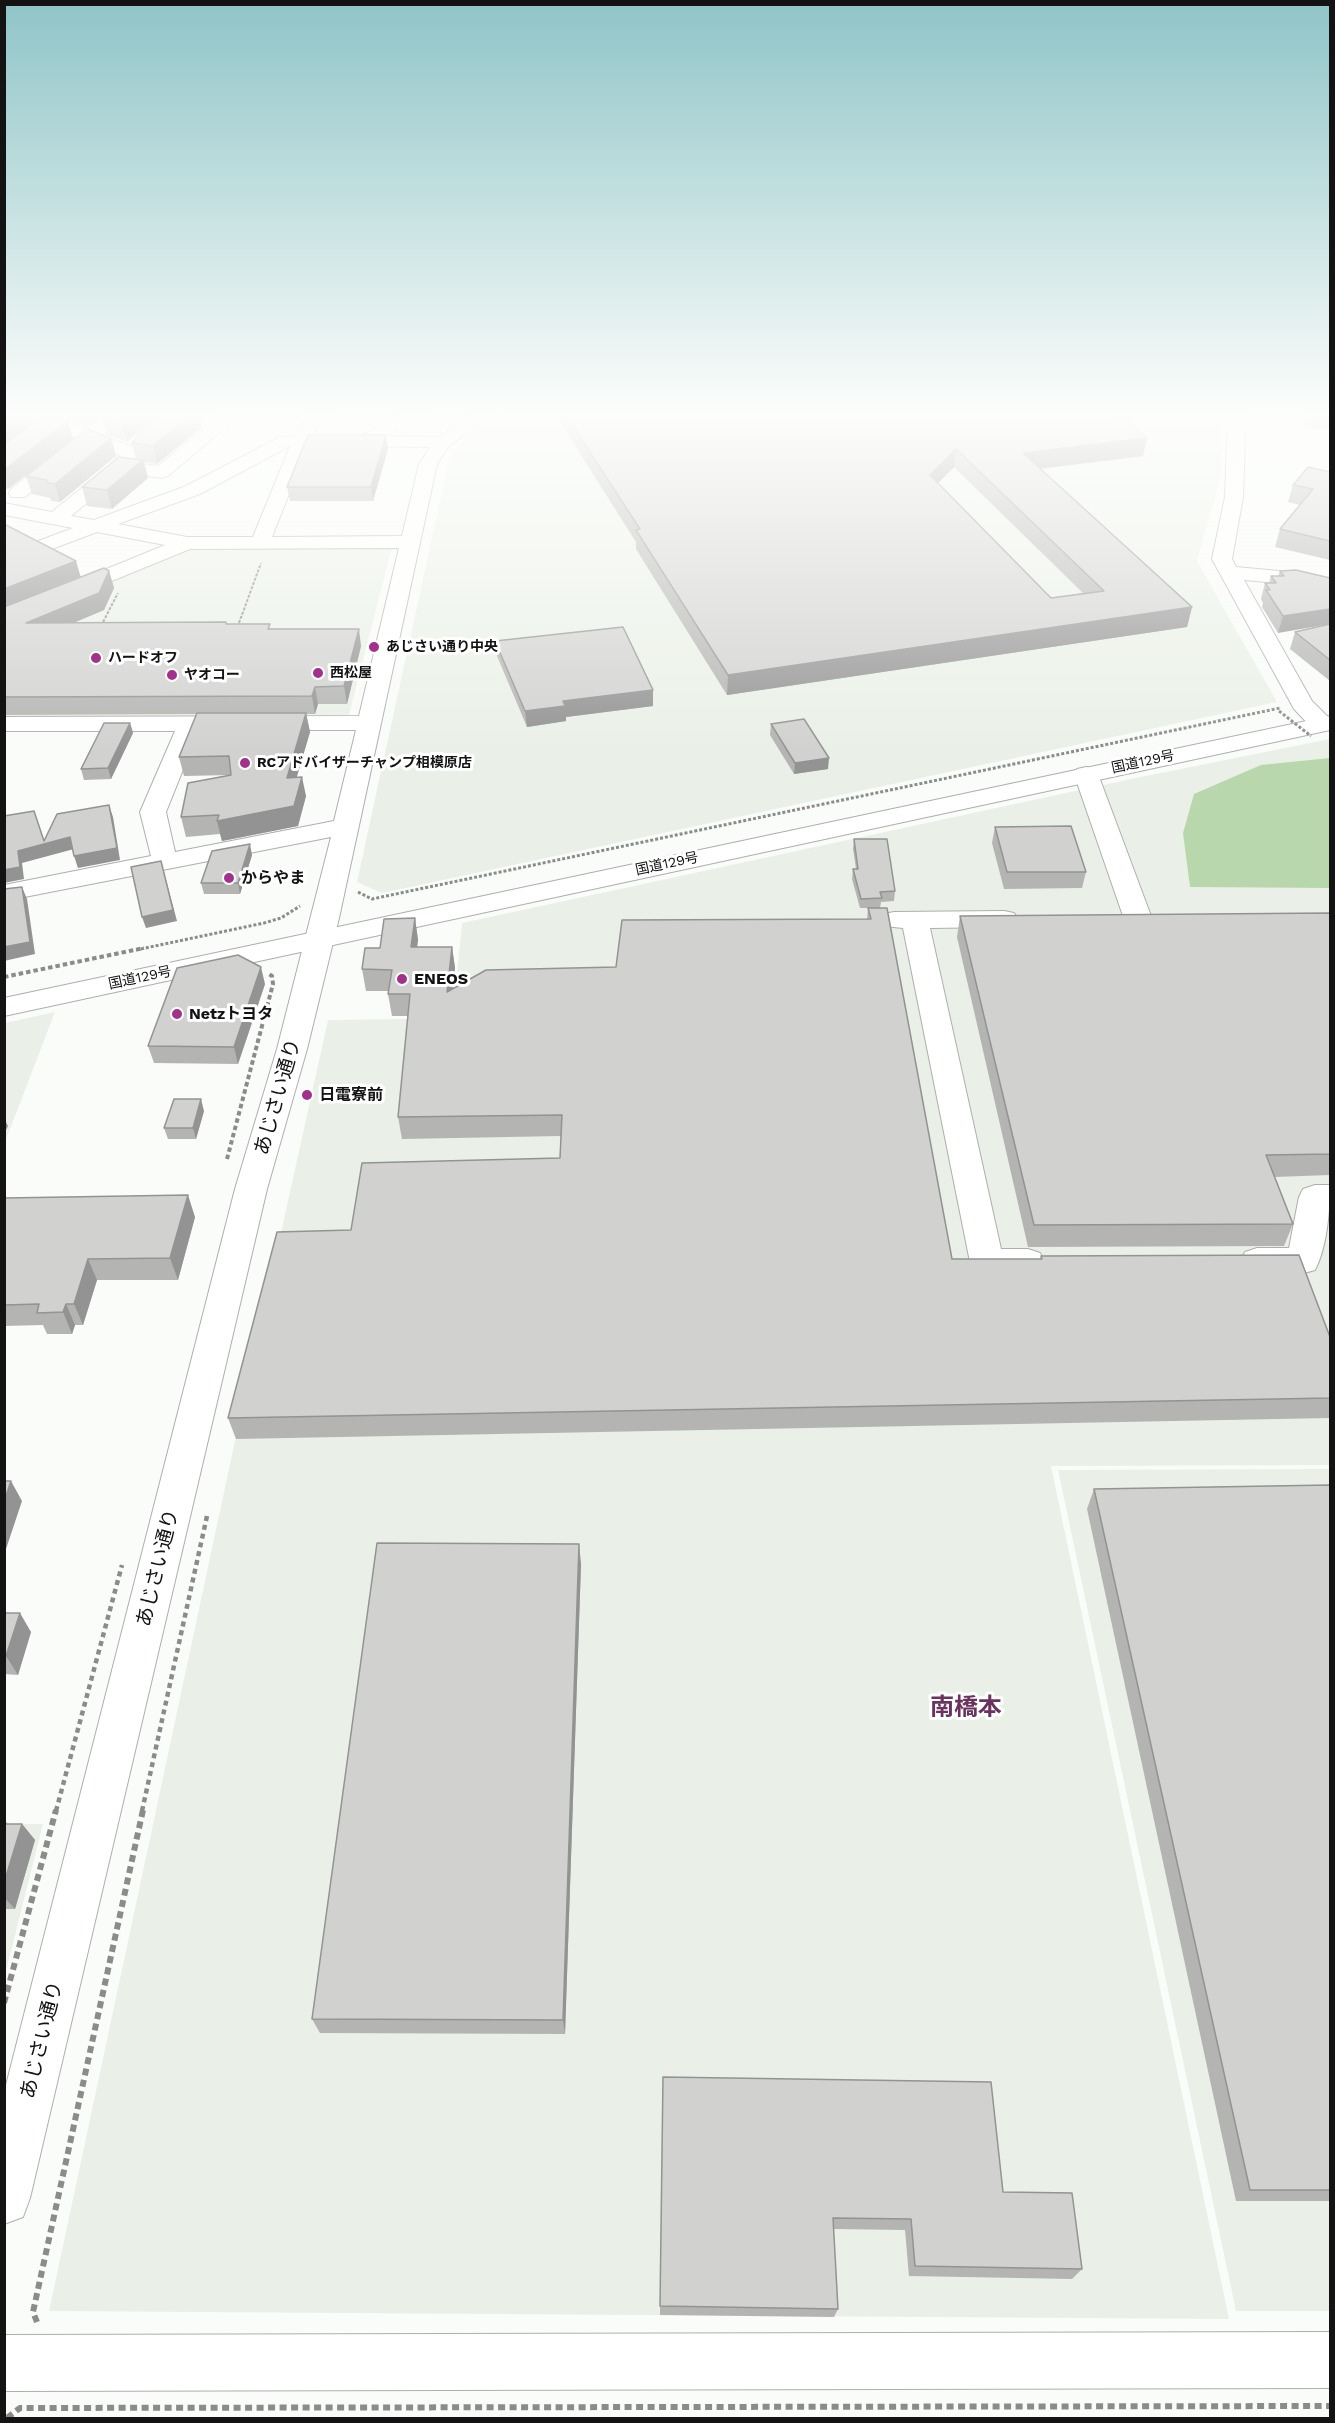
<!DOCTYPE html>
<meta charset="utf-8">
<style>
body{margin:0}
#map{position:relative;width:1335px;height:2423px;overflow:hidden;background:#fafcf9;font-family:"Work Sans",sans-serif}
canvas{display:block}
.frame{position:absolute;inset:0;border:6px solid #121312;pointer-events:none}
</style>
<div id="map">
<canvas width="1335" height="2423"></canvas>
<div class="frame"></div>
</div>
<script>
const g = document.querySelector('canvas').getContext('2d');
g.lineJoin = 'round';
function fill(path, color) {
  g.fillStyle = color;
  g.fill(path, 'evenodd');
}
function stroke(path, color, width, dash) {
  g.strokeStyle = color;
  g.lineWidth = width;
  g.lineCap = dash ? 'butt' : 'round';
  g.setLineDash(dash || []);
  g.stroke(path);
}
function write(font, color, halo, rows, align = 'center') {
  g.font = font + ' "Work Sans","Noto Sans JP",sans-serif';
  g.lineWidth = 6;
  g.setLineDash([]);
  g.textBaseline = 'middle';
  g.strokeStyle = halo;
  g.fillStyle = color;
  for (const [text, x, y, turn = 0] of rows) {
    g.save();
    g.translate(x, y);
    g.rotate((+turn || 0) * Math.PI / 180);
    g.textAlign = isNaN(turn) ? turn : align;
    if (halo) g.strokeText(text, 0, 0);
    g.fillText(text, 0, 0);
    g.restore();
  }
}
fill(new Path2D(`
 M 507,414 L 1224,414 L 1220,479 L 1197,561 L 1277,702 L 382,893 L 357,882 L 449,459 L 458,446 L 471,434 Z
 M 392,547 L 349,715 L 5,718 L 4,626 L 192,549 Z
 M 1330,739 L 1330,1238 L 1328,1241 L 1330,1247 L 1330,1465 L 1051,1466 L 1229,2319 L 49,2311 L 236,1436 L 328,1020 L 409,1019 L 455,995 L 462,923 L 1131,779 Z
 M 55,1012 L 5,1142 L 5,1023 Z
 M 1330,1469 L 1330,2311 L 1236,2311 L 1058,1470 Z
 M 5,1824 L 43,1824 L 5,1975 Z`), '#eaf0e7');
fill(new Path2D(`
 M 1330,758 L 1330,888 L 1190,887 L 1183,833 L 1194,794 L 1261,765 Z`), '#b9d7ac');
const minor = new Path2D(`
 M 24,414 L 48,414 L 87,430 L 107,414 L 126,414 L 102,435 L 137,449 L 140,453 L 132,463 L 158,466 L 207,426 L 187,423 L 184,419 L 187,415 C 200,413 219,414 228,425 L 168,476 L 162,478 L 123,473 L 71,516 L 94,520 L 186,486 L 280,437 L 295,436 L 308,414 L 330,414 L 321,421 L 313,436 L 361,436 L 403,414 L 425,414 L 386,436 L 439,437 L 474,414 L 494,414 L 449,446 L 437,464 L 339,918 L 307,1049 L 267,1189 L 30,2198 L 23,2217 L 4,2224 L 4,2093 L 235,1189 L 277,1049 L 331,837 L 4,901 L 4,885 L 151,856 L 140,812 L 175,731 L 4,731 L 4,717 L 359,716 L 399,548 L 190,549 L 4,625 L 4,611 L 165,545 L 97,532 L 52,549 L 38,549 L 35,545 L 38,541 L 73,528 L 4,515 L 4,503 L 52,512 L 110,465 L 120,455 L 91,444 L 25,497 L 11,497 L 9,493 L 11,489 L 77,438 L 26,418 ZM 290,446 L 253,537 L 187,537 L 118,524 L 200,494 ZM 308,446 L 430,447 L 419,464 L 402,536 L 272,537 ZM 199,730 L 356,730 L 334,821 L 175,852 L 166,812 Z
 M 1228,414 L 1246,414 L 1243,497 L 1232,559 L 1236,567 L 1290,572 L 1330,581 L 1330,593 L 1290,584 L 1244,580 L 1312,701 L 1330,719 L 1330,729 C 1313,733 1305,720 1294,709 L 1212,559 L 1225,497 Z
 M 1086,767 L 1095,769 L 1098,774 L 1151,916 L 1147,922 L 1137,924 L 1127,922 L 1123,916 L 1074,774 L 1077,769 Z
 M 1004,911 L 1014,913 L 1018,919 L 1014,925 L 1004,927 L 930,928 L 1001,1249 L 1028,1249 L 1040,1253 L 1045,1262 L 1040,1271 C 1020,1277 995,1277 975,1271 L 970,1262 L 903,928 L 884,926 L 880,920 L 884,914 L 894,912 Z
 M 1315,1185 L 1330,1185 C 1330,1209 1327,1248 1315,1270 C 1294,1277 1266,1277 1245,1270 L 1240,1261 L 1245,1252 L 1257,1248 L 1289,1248 L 1299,1197 L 1303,1189 Z
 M 1330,2332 L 1330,2388 L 4,2391 L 4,2335 Z`);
const highway = new Path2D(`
 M 1330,716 L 1330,730 L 4,1016 L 4,998 Z`);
stroke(minor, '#adafad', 2);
stroke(highway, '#adafad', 2);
stroke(new Path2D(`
 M 239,623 L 261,563
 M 101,626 L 118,593`), '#8b8c8a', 2, [3, 1.5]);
stroke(new Path2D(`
 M 358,892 L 372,899 L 1280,708
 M 136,950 L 264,923 L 281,918 L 300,906`), '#8b8c8a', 3, [3, 2]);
stroke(new Path2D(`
 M 4,977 L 144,948
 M 227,1159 L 273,984 L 272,976 L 269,974`), '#8b8c8a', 4, [4.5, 3]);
stroke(new Path2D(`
 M 56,1811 L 122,1565
 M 142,1811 L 207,1516`), '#8b8c8a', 4.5, [5, 4]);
stroke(new Path2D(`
 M 4,2003 L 56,1810
 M 37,2322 L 33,2312 L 143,1810
 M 7,2418 L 20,2408 L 1330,2406`), '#8b8c8a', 6, [7, 4.5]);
fill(minor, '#fff');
fill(highway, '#fff');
stroke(new Path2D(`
 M 1279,711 L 1311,736`), '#8b8c8a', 3, [3, 2]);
fill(new Path2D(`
 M 65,414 L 103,414 L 87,427 L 67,419 Z
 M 159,414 L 127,442 L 106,434 L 102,417 Z
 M 161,414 L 199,414 L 202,427 L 157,464 L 144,462 L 148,478 L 112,509 L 87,506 L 82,487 L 136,459 L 132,443 Z
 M 555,414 L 1117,414 L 1143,456 L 1040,469 L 1192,607 L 1187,627 L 727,695 L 636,549 L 636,542 ZM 954,467 L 1083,593 L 1051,598 L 938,483 Z
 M 1306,414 L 1330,414 L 1330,430 L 1304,427 Z
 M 111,438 L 116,456 L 60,502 L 51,501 L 50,498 L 32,494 L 26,476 Z
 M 73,439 L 8,489 L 4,488 L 4,445 Z
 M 388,449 L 373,501 L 290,501 L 287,487 Z
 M 1330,472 L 1330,560 L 1275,547 L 1280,529 L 1300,505 L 1288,502 L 1293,485 Z
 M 4,524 L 81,577 L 109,571 L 114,588 L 104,610 L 72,623 L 227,624 L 271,629 L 361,646 L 347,704 L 318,704 L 315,714 L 306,714 L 310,732 L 296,778 L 306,796 L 298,826 L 222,841 L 220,834 L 186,837 L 181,817 L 231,775 L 184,776 L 179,757 L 196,714 L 4,715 Z
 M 1280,571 L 1330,578 L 1278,633 L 1262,607 L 1263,603 L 1261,599 L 1265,583 L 1269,583 L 1271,576 L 1278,576 Z
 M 1330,624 L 1330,681 L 1290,649 L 1295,632 Z
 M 495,641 L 653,690 L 653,706 L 566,717 L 566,721 L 527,727 L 497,656 Z
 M 130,723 L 133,733 L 111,779 L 84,780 L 81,769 Z
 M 771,724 L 828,769 L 794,774 L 770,735 Z
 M 995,827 L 1086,872 L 1082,888 L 1004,889 L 992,843 Z
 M 854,839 L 895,891 L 894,901 L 881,902 L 880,908 L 952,1259 L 1040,1259 L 1041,1256 L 1330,1337 L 1330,1418 L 236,1439 L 228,1418 L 351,1230 L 560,1158 L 561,1136 L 402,1139 L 398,1117 L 408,1016 L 392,1016 L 388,994 L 389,991 L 366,991 L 362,969 L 380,948 L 415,918 L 418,940 L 417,947 L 452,947 L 455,968 L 453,989 L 616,967 L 867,919 L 868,908 L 860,908 L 852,879 L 853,869 L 856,869 L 853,849 Z
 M 252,855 L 240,894 L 204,894 L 201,883 Z
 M 1330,913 L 1330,1175 L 1275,1177 L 1293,1224 L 1284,1246 L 1028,1247 L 957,937 L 960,916 Z
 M 265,984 L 238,1064 L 154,1063 L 148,1046 Z
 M 204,1111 L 196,1139 L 168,1139 L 164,1128 Z
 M 4,1198 L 195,1217 L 178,1280 L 97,1280 L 83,1325 L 75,1325 L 72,1334 L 47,1334 L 43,1325 L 4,1326 Z
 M 1330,1485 L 1330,2201 L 1236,2201 L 1087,1509 L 1094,1489 Z
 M 581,1564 L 565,2034 L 320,2033 L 312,2019 Z
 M 4,1613 L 31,1632 L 18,1675 L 4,1674 Z
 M 4,1820 L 8,1824 L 22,1824 L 35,1840 L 15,1909 L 4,1909 Z
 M 663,2077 L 1082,2269 L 1072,2279 L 909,2276 L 905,2230 L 833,2229 L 838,2309 L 834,2317 L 660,2315 Z`), '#b4b5b3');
fill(new Path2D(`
 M 16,414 L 31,414 L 33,423 L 4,445 L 4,423 Z
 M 83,414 L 103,414 L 87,427 Z
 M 134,414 L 159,414 L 127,442 L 122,425 Z
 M 192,414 L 199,414 L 202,427 L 157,464 L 153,446 Z
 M 68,421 L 73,439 L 8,489 L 4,476 L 4,470 Z
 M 386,435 L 388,449 L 373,501 L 371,487 Z
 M 111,438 L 116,456 L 60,502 L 55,484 Z
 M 1147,438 L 1143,456 L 1020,471 L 1023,453 Z
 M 956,449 L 954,467 L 928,493 L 930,475 Z
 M 143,460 L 148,478 L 112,509 L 107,490 Z
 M 76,561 L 81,578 L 4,608 L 4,589 Z
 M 109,571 L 114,588 L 104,610 L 31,641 L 26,623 Z
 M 1192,607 L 1187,627 L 727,695 L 728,675 Z
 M 1330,609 L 1330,624 L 1278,633 L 1283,616 Z
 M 359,629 L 361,646 L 347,704 L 344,686 Z
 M 315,687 L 318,704 L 315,714 L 312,696 Z
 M 653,690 L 653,706 L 566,717 L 566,721 L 527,727 L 525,711 L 563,701 Z
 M 306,713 L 310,732 L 291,797 L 287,778 Z
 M 130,723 L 133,733 L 111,779 L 108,768 Z
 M 829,758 L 828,769 L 794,774 L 795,763 Z
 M 302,777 L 306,796 L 298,826 L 222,841 L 217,821 Z
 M 109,805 L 113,817 L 120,860 L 78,868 L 74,856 Z
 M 70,837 L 74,849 L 22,863 L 24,879 L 4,883 L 4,870 L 18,851 Z
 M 250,844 L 252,855 L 240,894 L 238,883 Z
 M 164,872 L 177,921 L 146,928 L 142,917 Z
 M 22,887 L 27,899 L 35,954 L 4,961 L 4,947 Z
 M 415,918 L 418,940 L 414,969 L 411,947 Z
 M 452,947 L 455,968 L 450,1014 L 447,992 Z
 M 261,967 L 265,984 L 238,1064 L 234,1047 Z
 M 201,1099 L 204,1111 L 196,1139 L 193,1128 Z
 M 4,1118 L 8,1126 L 4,1134 Z
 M 188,1195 L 195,1217 L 178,1280 L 170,1258 Z
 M 88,1259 L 97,1280 L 83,1325 L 74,1304 Z
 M 66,1304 L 75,1325 L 72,1334 L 63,1312 Z
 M 11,1481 L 22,1501 L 4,1555 L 4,1502 Z
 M 579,1544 L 581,1564 L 565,2034 L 563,2020 Z
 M 20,1613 L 31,1632 L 18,1675 L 6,1656 Z
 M 22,1824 L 35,1840 L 15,1909 L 4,1897 L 4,1883 Z`), '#929392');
const building = new Path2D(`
 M 16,414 L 4,423 L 4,415 Z
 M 46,414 L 51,414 L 68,421 L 4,470 L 4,445 Z
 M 104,414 L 134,414 L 122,425 L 102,417 Z
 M 161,414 L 192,414 L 153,446 L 132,443 L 137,436 Z
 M 565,414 L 1117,414 L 1147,438 L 1023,453 L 1192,607 L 728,675 L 636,530 L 640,529 ZM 956,449 L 1104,591 L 1051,598 L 930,475 Z
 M 87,429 L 111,438 L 55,484 L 46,483 L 47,480 L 26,476 Z
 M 308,435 L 386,435 L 371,487 L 287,487 Z
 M 119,457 L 143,460 L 107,490 L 82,487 Z
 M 1308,467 L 1330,472 L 1330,541 L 1280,529 L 1313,489 L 1293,485 Z
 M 4,524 L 76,561 L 4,589 Z
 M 104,568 L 109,571 L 99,593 L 26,623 L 226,622 L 226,624 L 270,624 L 268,629 L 359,629 L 344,686 L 315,687 L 312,696 L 4,697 L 4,607 Z
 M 1296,570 L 1330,578 L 1330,609 L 1283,616 L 1266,590 L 1270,590 L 1265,583 L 1276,583 L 1271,576 L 1284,576 L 1280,571 Z
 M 1330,624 L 1330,660 L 1295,632 Z
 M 623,627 L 653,690 L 563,701 L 565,706 L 525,711 L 495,641 Z
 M 197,713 L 306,713 L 287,778 L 302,777 L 294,806 L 217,821 L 219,815 L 181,817 L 188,783 L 231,775 L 229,756 L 179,757 Z
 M 804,719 L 829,758 L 795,763 L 771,724 Z
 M 104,723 L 130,723 L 108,768 L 81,769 Z
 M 109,805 L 117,848 L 74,856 L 70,837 L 18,851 L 20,867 L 4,870 L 4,816 L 34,811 L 44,841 L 57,814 Z
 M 1071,826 L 1086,872 L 1007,872 L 995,827 Z
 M 854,839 L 887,839 L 895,891 L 880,892 L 882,898 L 861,899 L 853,869 L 858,869 Z
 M 250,844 L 238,883 L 201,883 L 212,851 Z
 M 161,861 L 173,910 L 142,917 L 131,867 Z
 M 22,887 L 30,942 L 4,947 L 4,889 Z
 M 868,908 L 887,908 L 952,1259 L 1042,1259 L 1041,1256 L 1299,1255 L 1330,1337 L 1330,1398 L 228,1418 L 277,1232 L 351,1230 L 362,1163 L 560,1158 L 562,1115 L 398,1117 L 410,994 L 388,994 L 392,970 L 362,969 L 365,948 L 380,948 L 384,919 L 415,918 L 411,947 L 452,947 L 447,992 L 486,970 L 616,967 L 622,920 L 871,919 Z
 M 1330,913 L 1330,1154 L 1266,1155 L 1293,1224 L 1034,1225 L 960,916 Z
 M 238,955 L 261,967 L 234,1047 L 148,1046 L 177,968 Z
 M 174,1099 L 201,1099 L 193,1128 L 164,1128 Z
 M 188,1195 L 170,1258 L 88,1259 L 74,1304 L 66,1304 L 63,1312 L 37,1313 L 39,1304 L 4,1305 L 4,1198 Z
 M 4,1481 L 11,1481 L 4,1502 Z
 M 1330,1485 L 1330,2190 L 1250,2190 L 1094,1489 Z
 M 377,1543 L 579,1544 L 563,2020 L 312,2019 Z
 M 4,1613 L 20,1613 L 6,1656 L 4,1656 Z
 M 4,1824 L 22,1824 L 4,1883 Z
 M 663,2077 L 991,2082 L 1003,2192 L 1072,2193 L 1082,2269 L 915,2266 L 911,2219 L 833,2218 L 838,2309 L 660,2306 Z`);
fill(building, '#d1d2d0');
stroke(building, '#929392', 1.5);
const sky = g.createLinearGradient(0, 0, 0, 754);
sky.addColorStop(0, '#8fc4c7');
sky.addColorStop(0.55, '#fdfefc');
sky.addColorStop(1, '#fdfefc00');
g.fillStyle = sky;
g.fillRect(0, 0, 1335, 754);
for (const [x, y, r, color] of [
 [374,647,6,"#a2318d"],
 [96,658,6,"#a2318d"],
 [318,673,6,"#a2318d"],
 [172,675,6,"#a2318d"],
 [245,763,6,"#a2318d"],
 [229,878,6,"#a2318d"],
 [402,979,6,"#a2318d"],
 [177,1014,6,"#a2318d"],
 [307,1095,6,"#a2318d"]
]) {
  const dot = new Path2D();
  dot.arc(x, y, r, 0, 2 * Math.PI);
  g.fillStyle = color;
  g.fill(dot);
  stroke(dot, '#fff', 2);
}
write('bold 14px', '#121312', '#fff', [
 ["あじさい通り中央",386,647],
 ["ハードオフ",108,658],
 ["西松屋",330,673],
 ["ヤオコー",184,675],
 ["RCアドバイザーチャンプ相模原店",257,763]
], 'left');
write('14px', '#121312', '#fff', [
 ["国道129号",1143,762,-12],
 ["国道129号",667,864,-12],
 ["国道129号",140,978,-12]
]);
write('bold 16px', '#121312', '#fff', [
 ["からやま",241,878],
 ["ENEOS",414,979],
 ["Netzトヨタ",189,1014],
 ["日電寮前",319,1095]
], 'left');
write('20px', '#121312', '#fff', [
 ["あじさい通り",278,1097,-74],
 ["あじさい通り",158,1568,-76],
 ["あじさい通り",42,2040,-76]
]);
write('bold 24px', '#6a325e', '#fff', [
 ["南橋本",966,1708]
]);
</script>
